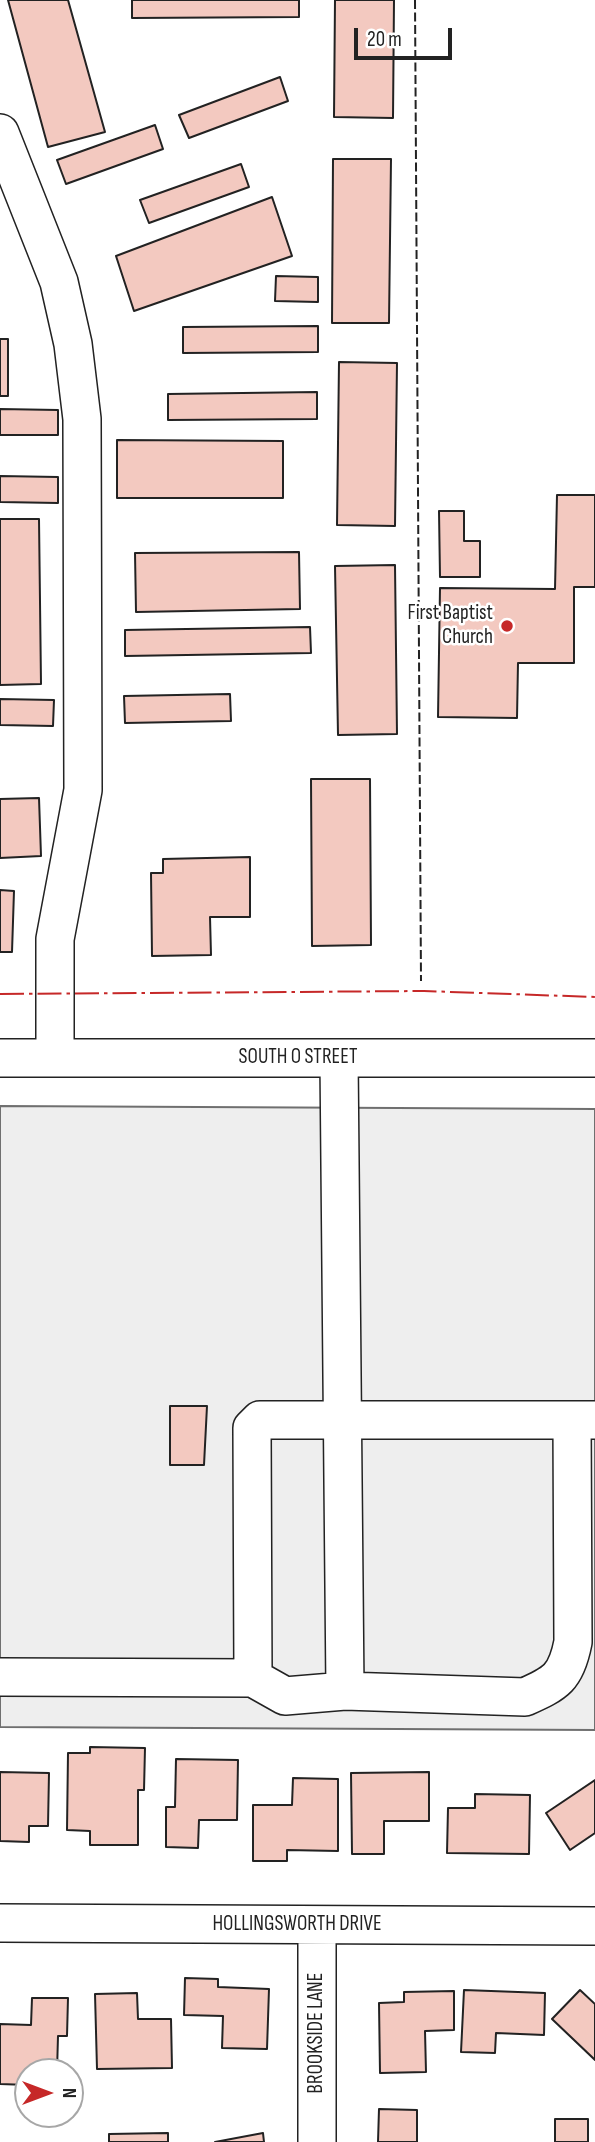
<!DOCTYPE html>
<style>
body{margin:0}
#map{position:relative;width:595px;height:2142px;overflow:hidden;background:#fff;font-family:"Sofia Sans Condensed",sans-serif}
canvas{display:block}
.north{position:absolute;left:14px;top:2058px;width:70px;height:70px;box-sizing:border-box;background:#fff;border:2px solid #a7a7a7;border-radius:50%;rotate:90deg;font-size:19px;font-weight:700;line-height:28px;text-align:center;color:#222}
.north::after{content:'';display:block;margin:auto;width:24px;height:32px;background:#c62828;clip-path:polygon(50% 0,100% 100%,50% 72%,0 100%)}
.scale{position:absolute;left:354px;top:28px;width:98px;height:32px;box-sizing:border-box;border:4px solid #222;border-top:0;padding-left:9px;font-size:21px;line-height:24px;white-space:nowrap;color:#222;-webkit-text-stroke:5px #fff;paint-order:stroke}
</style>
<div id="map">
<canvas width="595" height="2142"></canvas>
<div class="north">N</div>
<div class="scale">20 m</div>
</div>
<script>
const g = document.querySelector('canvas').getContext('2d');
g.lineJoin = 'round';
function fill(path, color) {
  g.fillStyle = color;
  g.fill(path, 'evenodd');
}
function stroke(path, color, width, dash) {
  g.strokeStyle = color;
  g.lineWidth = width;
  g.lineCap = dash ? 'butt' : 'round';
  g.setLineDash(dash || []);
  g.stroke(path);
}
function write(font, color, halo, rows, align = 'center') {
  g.font = font + ' "Sofia Sans Condensed",sans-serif';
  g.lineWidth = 5;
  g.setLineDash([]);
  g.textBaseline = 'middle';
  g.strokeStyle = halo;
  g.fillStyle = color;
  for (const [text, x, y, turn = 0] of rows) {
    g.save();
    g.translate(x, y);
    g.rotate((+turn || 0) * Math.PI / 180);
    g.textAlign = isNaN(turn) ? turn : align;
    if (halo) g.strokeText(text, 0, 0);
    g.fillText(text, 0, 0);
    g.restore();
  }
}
const green = new Path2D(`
 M 0,1106 L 595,1109 L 595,1730 L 0,1727 Z`);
fill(green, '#eee');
stroke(green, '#6f6f6f', 2);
const building = new Path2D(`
 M 8,0 L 68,0 L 105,132 L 48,147 Z
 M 132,0 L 299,0 L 299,17 L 132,18 Z
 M 335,0 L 394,0 L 393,118 L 334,117 Z
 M 280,77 L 288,101 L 189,138 L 179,115 Z
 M 155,125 L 163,149 L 66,184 L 57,160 Z
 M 333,159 L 391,159 L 389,323 L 332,323 Z
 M 241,164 L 249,187 L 149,223 L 140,200 Z
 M 272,197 L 292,256 L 134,311 L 116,256 Z
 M 276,276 L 318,277 L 318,302 L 275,301 Z
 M 318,326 L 318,352 L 183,353 L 183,327 Z
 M 0,339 L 8,339 L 8,396 L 0,396 Z
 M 339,362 L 397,363 L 395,526 L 337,525 Z
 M 317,392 L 317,419 L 168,420 L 168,394 Z
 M 0,409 L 58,410 L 58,435 L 0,435 Z
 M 117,440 L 283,441 L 283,498 L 117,498 Z
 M 0,476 L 58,477 L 58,503 L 0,502 Z
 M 557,495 L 595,495 L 595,587 L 574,587 L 574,663 L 518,663 L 517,718 L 438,717 L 440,588 L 555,589 Z
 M 439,511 L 464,511 L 464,541 L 480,541 L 480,577 L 440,577 Z
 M 0,519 L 39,519 L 41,684 L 0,685 Z
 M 299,552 L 300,609 L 136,612 L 135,553 Z
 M 395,565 L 397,734 L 338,735 L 335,566 Z
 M 310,627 L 311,653 L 125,656 L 125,630 Z
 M 230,694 L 231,721 L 125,723 L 124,696 Z
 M 0,699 L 54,700 L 53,726 L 0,725 Z
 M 311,779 L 370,779 L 371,945 L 312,946 Z
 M 39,798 L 41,856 L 0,858 L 0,799 Z
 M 250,857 L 250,917 L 210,917 L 211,955 L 152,956 L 151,873 L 163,873 L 163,859 Z
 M 0,890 L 14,891 L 12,952 L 0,952 Z
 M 170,1406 L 207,1406 L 204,1465 L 170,1465 Z
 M 90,1747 L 145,1748 L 144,1790 L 138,1790 L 138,1845 L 90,1845 L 90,1831 L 67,1830 L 68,1753 L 90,1753 Z
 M 176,1759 L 238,1760 L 237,1820 L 199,1820 L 198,1848 L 166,1847 L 166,1807 L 175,1807 Z
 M 0,1772 L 49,1773 L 48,1826 L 29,1826 L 29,1842 L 0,1841 Z
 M 429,1772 L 429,1821 L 384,1821 L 384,1854 L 352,1854 L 351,1773 Z
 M 293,1778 L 338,1779 L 338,1851 L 287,1850 L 287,1861 L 253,1861 L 253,1805 L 292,1805 Z
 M 595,1780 L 595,1833 L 570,1850 L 546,1813 Z
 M 475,1794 L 530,1795 L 529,1854 L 447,1853 L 448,1808 L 475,1808 Z
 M 185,1978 L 218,1979 L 218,1987 L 269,1989 L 267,2049 L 222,2048 L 223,2016 L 184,2015 Z
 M 464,1990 L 545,1993 L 544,2035 L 496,2033 L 495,2053 L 461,2052 Z
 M 580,1990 L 595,2004 L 595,2060 L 552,2019 Z
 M 454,1991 L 454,2030 L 425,2031 L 426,2072 L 380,2073 L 379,2003 L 404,2002 L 404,1992 Z
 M 137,1993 L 138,2019 L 171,2019 L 172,2068 L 97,2069 L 95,1994 Z
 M 32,1998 L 68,1998 L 67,2036 L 58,2036 L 57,2072 L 28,2072 L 28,2085 L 0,2084 L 0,2024 L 31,2025 Z
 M 379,2109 L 417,2110 L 417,2142 L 378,2142 Z
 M 555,2119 L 588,2119 L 588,2142 L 555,2142 Z
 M 168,2133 L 168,2142 L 109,2142 L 109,2134 Z
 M 263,2133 L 264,2142 L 215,2142 Z`);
fill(building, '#f3c9c0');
stroke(building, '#222', 2);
const minor = new Path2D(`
 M 0,133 L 59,282 L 73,344 L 82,419 L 83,790 L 55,939 L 55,1058
 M 0,1058 L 595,1058
 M 339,1058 L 345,1691
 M 0,1677 L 253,1678 L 285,1696 L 345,1691 L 525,1697 C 556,1683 566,1678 573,1642 L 572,1420
 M 253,1678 L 252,1428 L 260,1420 L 594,1420
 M 0,1923 L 595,1926
 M 317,2142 L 317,1925`);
stroke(minor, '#222', 40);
stroke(minor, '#fff', 37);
stroke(new Path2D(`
 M 415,0 L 421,981`), '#222', 2, [9, 3.5]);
stroke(new Path2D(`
 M 0,994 L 424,991 L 595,997`), '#c62828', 2, [24, 5, 3.5, 5]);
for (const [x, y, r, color] of [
 [507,626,7,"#c62828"]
]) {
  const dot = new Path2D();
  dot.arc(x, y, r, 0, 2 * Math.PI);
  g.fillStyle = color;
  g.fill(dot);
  stroke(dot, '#fff', 2.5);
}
write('21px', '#222', '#fff', [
 ["First Baptist",493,614],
 ["Church",493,638]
], 'right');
write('21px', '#222', '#fff', [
 ["SOUTH O STREET",298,1058],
 ["HOLLINGSWORTH DRIVE",297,1925],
 ["BROOKSIDE LANE",317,2033,-90]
]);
</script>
